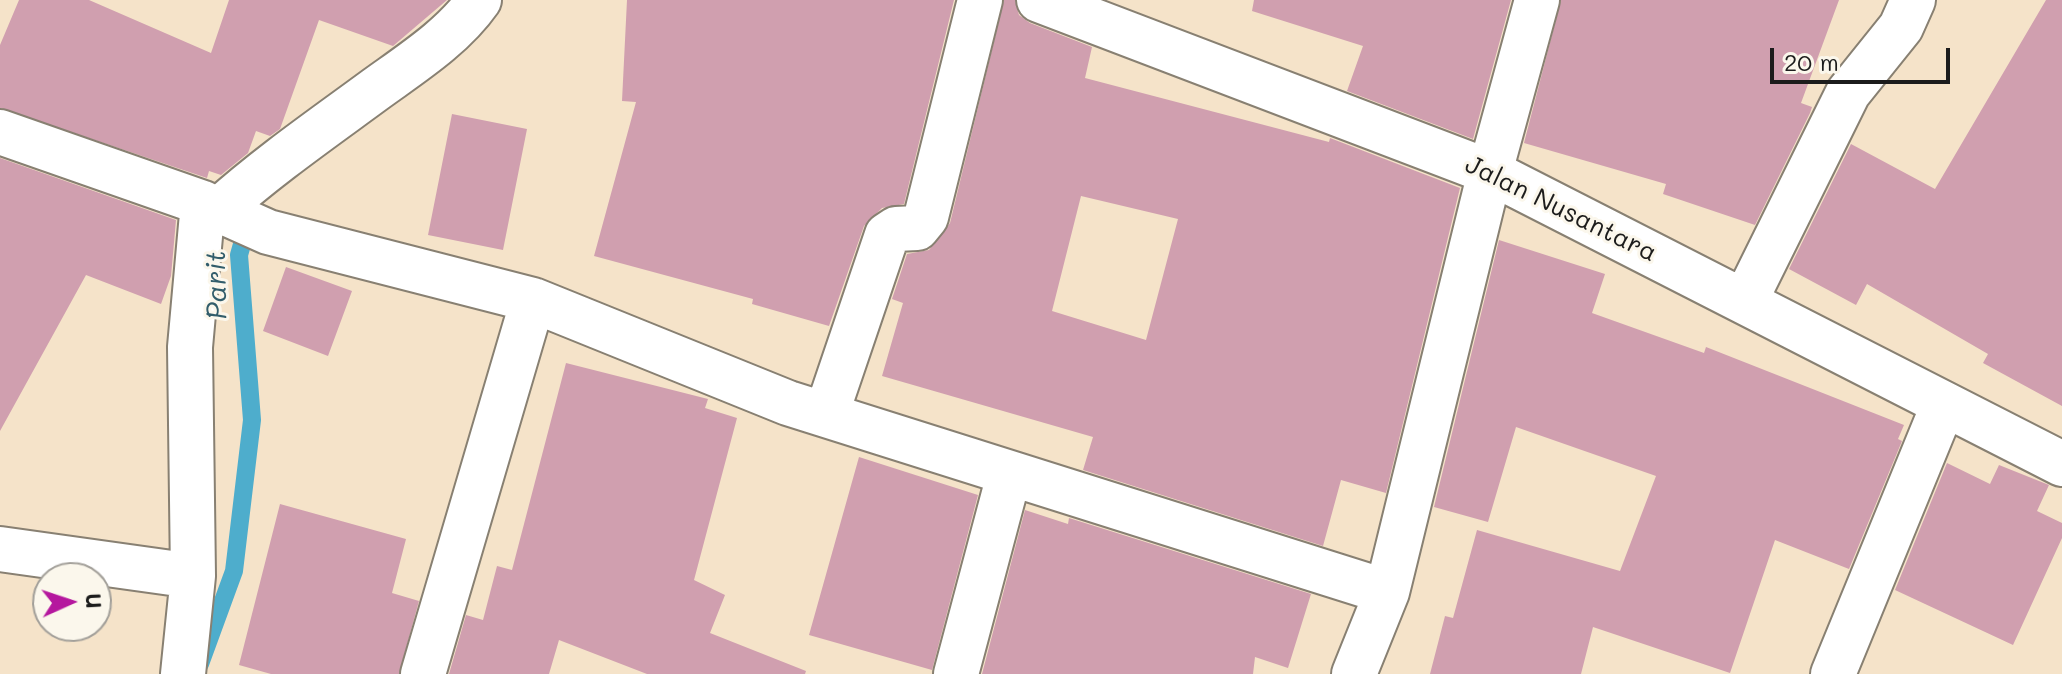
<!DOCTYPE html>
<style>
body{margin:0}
#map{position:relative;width:2062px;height:674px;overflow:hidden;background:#f5e3c9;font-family:Mali,sans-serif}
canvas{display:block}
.north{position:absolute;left:32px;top:562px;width:80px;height:80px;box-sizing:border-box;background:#fbf7ec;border:2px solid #a29f99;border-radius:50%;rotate:87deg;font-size:22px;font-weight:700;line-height:32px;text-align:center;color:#1c1c1c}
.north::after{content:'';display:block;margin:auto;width:28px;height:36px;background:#b5179e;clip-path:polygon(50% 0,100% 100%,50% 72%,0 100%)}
.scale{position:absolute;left:1770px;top:48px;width:180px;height:36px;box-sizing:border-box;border:4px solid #1c1c1c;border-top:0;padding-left:10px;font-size:24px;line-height:28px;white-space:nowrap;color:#1c1c1c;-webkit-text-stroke:6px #fbf7ec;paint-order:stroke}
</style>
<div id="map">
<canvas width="2062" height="674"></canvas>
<div class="north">U</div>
<div class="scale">20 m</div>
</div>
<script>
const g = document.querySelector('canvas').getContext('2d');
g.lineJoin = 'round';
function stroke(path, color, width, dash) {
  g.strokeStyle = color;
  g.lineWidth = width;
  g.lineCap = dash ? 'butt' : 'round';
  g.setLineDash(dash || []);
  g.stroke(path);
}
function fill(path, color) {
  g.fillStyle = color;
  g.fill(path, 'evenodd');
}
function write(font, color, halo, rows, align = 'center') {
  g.font = font + ' Mali,sans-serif';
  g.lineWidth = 6;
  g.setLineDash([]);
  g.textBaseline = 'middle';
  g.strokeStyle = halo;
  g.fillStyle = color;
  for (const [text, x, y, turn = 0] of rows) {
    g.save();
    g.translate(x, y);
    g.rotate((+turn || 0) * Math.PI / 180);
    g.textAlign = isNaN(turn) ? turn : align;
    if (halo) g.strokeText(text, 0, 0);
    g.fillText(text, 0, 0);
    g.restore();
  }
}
stroke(new Path2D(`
 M 200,664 L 234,571 L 252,420 L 239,255 L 248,223`), '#4eadcc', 18);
fill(new Path2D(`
 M 19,0 L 89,0 L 211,53 L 229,0 L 447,0 L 393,46 L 319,20 L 280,129 L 270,136 L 256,131 L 248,153 L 221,175 L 209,171 L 207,178 L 0,108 L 0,45 Z
 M 627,0 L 954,0 L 904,204 L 882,208 L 864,226 L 829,326 L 752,304 L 753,299 L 594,256 L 636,102 L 622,101 Z
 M 1004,0 L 1015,0 L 1019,15 L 1030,23 L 1092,47 L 1085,78 L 1329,142 L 1330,138 L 1460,188 L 1386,493 L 1341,480 L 1323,546 L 1083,470 L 1093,437 L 882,376 L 903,303 L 892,299 L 907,254 L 929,250 L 950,223 ZM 1081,196 L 1178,219 L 1146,340 L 1052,311 Z
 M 1254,0 L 1511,0 L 1473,139 L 1347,91 L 1363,46 L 1252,11 Z
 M 1561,0 L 1839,0 L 1801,103 L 1812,107 L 1810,113 L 1755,225 L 1663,194 L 1666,184 L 1524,143 Z
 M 2046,0 L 2062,0 L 2062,406 L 1983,363 L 1988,354 L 1867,284 L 1856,305 L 1789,269 L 1851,144 L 1935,189 Z
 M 452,114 L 527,129 L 503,250 L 428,235 Z
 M 0,158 L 176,220 L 171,276 L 161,304 L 86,275 L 0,431 Z
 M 1499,240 L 1605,274 L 1592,313 L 1704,353 L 1706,347 L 1904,425 L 1898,439 L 1902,441 L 1849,569 L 1775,540 L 1730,673 L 1593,627 L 1581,674 L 1430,674 L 1445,616 L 1453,618 L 1477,530 L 1620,571 L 1656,476 L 1516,427 L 1488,522 L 1434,507 Z
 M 286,267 L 352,291 L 328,356 L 263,331 Z
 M 566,363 L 708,399 L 705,408 L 737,418 L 694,580 L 725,595 L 710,633 L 806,671 L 805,674 L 647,674 L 559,640 L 549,674 L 449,674 L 466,615 L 483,620 L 497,566 L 512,570 Z
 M 859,457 L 978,495 L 932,670 L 809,635 Z
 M 1947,463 L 1990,484 L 1999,465 L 2049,485 L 2037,511 L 2062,523 L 2062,538 L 2013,645 L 1895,590 Z
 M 280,504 L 406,539 L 392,593 L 419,601 L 399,674 L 271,674 L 239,665 Z
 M 1025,510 L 1068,524 L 1069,518 L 1311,594 L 1288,668 L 1255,657 L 1253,674 L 982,674 Z`), '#d09faf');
const minor = new Path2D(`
 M 1039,0 L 1490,172 L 2062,464
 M 0,132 L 203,203 L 268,232 L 533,300 L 788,403 L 1387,592
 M 219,210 C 268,166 323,128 376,89 C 412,63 453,37 479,0
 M 1746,299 L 1848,93 L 1901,27 L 1913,0
 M 826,415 L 887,235 L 896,229 L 917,228 L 926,217 L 980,0
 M 0,549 L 193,576
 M 183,674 L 193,576 L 190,347 L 203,203
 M 423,674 L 533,300
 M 956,674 L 1009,475
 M 1354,674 L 1387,592 L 1490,172 L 1537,0
 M 1833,674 L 1943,406`);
stroke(minor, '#888072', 48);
stroke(minor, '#fff', 44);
write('26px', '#1c1c1c', '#fbf7ec', [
 ["Jalan Nusantara",1561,209,26]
]);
write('italic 28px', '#325d6b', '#fbf7ec', [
 ["Parit",217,285,-91]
]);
</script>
